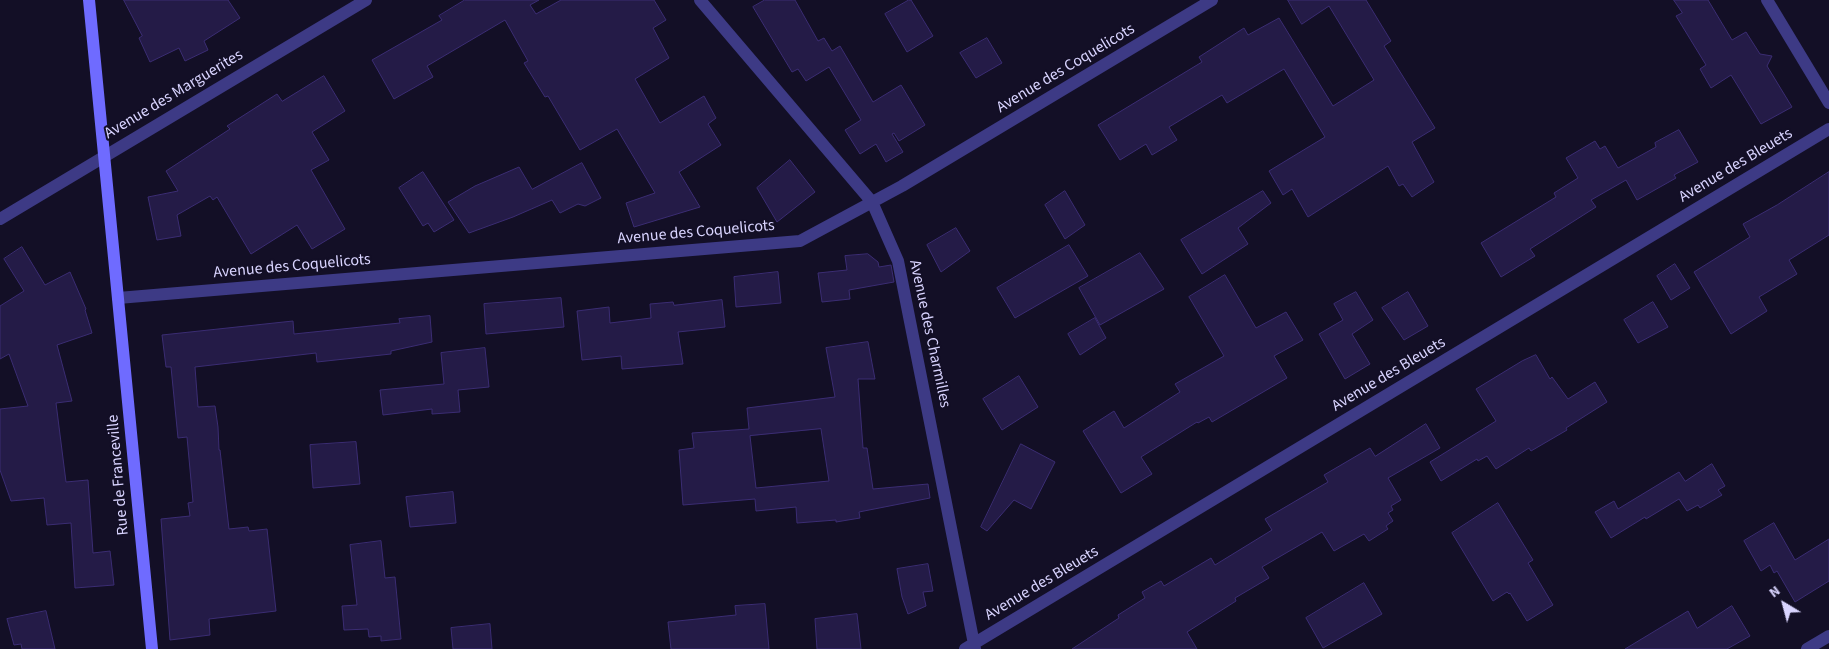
<!DOCTYPE html>
<style>
body{margin:0}
#map{position:relative;width:1829px;height:649px;overflow:hidden;background:#130f26;font-family:"Source Sans 3",sans-serif}
canvas{display:block}
.north{position:absolute;left:1759px;top:579px;width:50px;height:50px;-webkit-text-stroke:4px #130f26;paint-order:stroke;rotate:323deg;font-size:14px;font-weight:700;line-height:20px;text-align:center;color:#d9d4ff}
.north::after{content:'';display:block;margin:auto;width:18px;height:22px;background:#d9d4ff;clip-path:polygon(50% 0,100% 100%,50% 72%,0 100%)}
</style>
<div id="map">
<canvas width="1829" height="649"></canvas>
<div class="north">N</div>
</div>
<script>
const g = document.querySelector('canvas').getContext('2d');
g.lineJoin = 'round';
function fill(path, color) {
  g.fillStyle = color;
  g.fill(path, 'evenodd');
}
function stroke(path, color, width, dash) {
  g.strokeStyle = color;
  g.lineWidth = width;
  g.lineCap = dash ? 'butt' : 'round';
  g.setLineDash(dash || []);
  g.stroke(path);
}
function write(font, color, halo, rows, align = 'center') {
  g.font = font + ' "Source Sans 3",sans-serif';
  g.lineWidth = 4;
  g.setLineDash([]);
  g.textBaseline = 'middle';
  g.strokeStyle = halo;
  g.fillStyle = color;
  for (const [text, x, y, turn = 0] of rows) {
    g.save();
    g.translate(x, y);
    g.rotate((+turn || 0) * Math.PI / 180);
    g.textAlign = isNaN(turn) ? turn : align;
    if (halo) g.strokeText(text, 0, 0);
    g.fillText(text, 0, 0);
    g.restore();
  }
}
const building = new Path2D(`
 M 124,0 L 228,0 L 240,18 L 204,41 L 208,50 L 185,61 L 179,48 L 150,62 L 139,38 L 142,36 Z
 M 465,0 L 539,0 L 530,5 L 536,14 L 561,0 L 654,0 L 666,20 L 653,28 L 669,58 L 635,79 L 660,123 L 704,96 L 716,118 L 708,124 L 721,145 L 679,172 L 700,207 L 634,227 L 626,203 L 655,193 L 617,129 L 580,150 L 548,96 L 545,97 L 524,63 L 528,61 L 505,20 L 427,66 L 433,77 L 394,99 L 372,60 L 442,20 L 439,16 Z
 M 765,0 L 795,0 L 818,41 L 824,38 L 832,51 L 840,46 L 873,102 L 901,85 L 925,125 L 899,141 L 894,133 L 892,134 L 903,152 L 886,162 L 876,144 L 860,154 L 845,130 L 861,120 L 829,67 L 806,81 L 798,69 L 792,72 L 753,7 Z
 M 909,0 L 911,0 L 933,36 L 907,52 L 885,14 Z
 M 1288,0 L 1366,0 L 1391,41 L 1384,46 L 1435,128 L 1412,142 L 1434,182 L 1412,197 L 1403,184 L 1399,186 L 1388,166 L 1308,217 L 1292,189 L 1283,195 L 1269,171 L 1325,137 L 1284,69 L 1227,103 L 1222,95 L 1169,127 L 1177,140 L 1152,155 L 1146,144 L 1120,160 L 1098,125 L 1202,62 L 1199,57 L 1244,28 L 1248,35 L 1279,18 L 1333,106 L 1374,80 L 1329,6 L 1302,24 Z
 M 1674,0 L 1708,0 L 1732,40 L 1746,32 L 1760,54 L 1772,56 L 1767,66 L 1792,107 L 1761,124 L 1731,75 L 1711,88 L 1700,69 L 1706,65 L 1676,16 L 1682,13 Z
 M 987,38 L 1002,63 L 976,78 L 960,53 Z
 M 324,76 L 345,111 L 312,132 L 329,160 L 311,170 L 345,229 L 312,249 L 297,225 L 251,254 L 217,197 L 213,200 L 210,196 L 177,215 L 181,236 L 157,240 L 148,197 L 178,191 L 166,171 L 230,129 L 227,126 L 277,94 L 282,101 Z
 M 1679,130 L 1698,162 L 1674,175 L 1676,178 L 1637,200 L 1626,180 L 1591,200 L 1596,207 L 1530,249 L 1535,256 L 1501,277 L 1481,243 L 1556,197 L 1554,193 L 1578,178 L 1566,158 L 1595,141 L 1600,149 L 1605,146 L 1618,168 L 1656,147 L 1655,143 Z
 M 790,160 L 815,192 L 777,222 L 757,188 Z
 M 582,163 L 601,198 L 585,206 L 578,204 L 560,213 L 552,200 L 513,217 L 469,233 L 448,202 L 475,186 L 519,167 L 532,189 Z
 M 423,172 L 454,220 L 434,232 L 428,223 L 423,226 L 399,188 Z
 M 1829,172 L 1829,235 L 1789,260 L 1797,274 L 1759,297 L 1767,311 L 1731,334 L 1694,272 L 1750,237 L 1743,224 L 1777,205 Z
 M 1065,191 L 1085,225 L 1065,239 L 1045,205 Z
 M 1263,191 L 1271,203 L 1238,228 L 1248,244 L 1202,274 L 1181,240 Z
 M 956,228 L 970,251 L 941,272 L 927,245 Z
 M 1069,245 L 1088,276 L 1015,318 L 997,288 Z
 M 22,247 L 45,285 L 70,272 L 86,309 L 85,310 L 92,333 L 57,345 L 72,401 L 56,403 L 66,482 L 88,480 L 93,553 L 110,551 L 114,585 L 75,588 L 71,523 L 47,525 L 44,498 L 11,501 L 0,470 L 0,409 L 28,406 L 9,354 L 0,359 L 0,306 L 24,291 L 4,259 Z
 M 1140,253 L 1164,289 L 1100,325 L 1079,288 Z
 M 868,254 L 878,262 L 879,267 L 891,265 L 894,282 L 849,290 L 850,299 L 822,302 L 818,273 L 847,270 L 845,256 Z
 M 1675,264 L 1690,288 L 1671,300 L 1657,276 Z
 M 778,272 L 781,303 L 736,307 L 734,277 Z
 M 1225,275 L 1256,328 L 1286,312 L 1303,340 L 1274,356 L 1287,378 L 1212,422 L 1209,417 L 1198,423 L 1197,422 L 1141,457 L 1152,474 L 1121,493 L 1083,431 L 1114,411 L 1124,428 L 1180,392 L 1175,384 L 1224,356 L 1189,297 Z
 M 1356,292 L 1373,320 L 1352,334 L 1370,364 L 1345,379 L 1319,334 L 1343,320 L 1334,304 Z
 M 1408,292 L 1428,326 L 1404,340 L 1382,308 Z
 M 561,298 L 564,327 L 486,334 L 484,304 Z
 M 722,300 L 725,327 L 678,332 L 683,364 L 622,369 L 621,356 L 582,360 L 577,311 L 609,307 L 610,323 L 651,318 L 650,304 L 673,302 L 674,305 Z
 M 1653,302 L 1668,327 L 1638,343 L 1624,320 Z
 M 430,316 L 432,342 L 391,351 L 391,354 L 317,362 L 316,353 L 195,367 L 198,407 L 215,406 L 218,427 L 219,450 L 220,450 L 229,529 L 248,527 L 249,531 L 267,529 L 276,611 L 209,619 L 210,635 L 170,640 L 161,519 L 190,516 L 188,503 L 193,502 L 187,437 L 178,438 L 171,367 L 166,367 L 162,335 L 293,321 L 294,334 L 400,323 L 399,319 Z
 M 1095,318 L 1106,338 L 1080,355 L 1068,334 Z
 M 868,342 L 875,379 L 858,379 L 863,448 L 867,448 L 873,489 L 928,484 L 930,498 L 859,512 L 860,518 L 836,522 L 836,520 L 797,523 L 796,507 L 756,511 L 755,499 L 683,505 L 679,450 L 694,448 L 692,433 L 749,429 L 747,408 L 835,397 L 826,348 ZM 821,429 L 829,481 L 756,488 L 750,436 Z
 M 485,348 L 489,387 L 458,390 L 460,412 L 432,414 L 432,409 L 383,415 L 380,390 L 444,384 L 441,353 Z
 M 1536,355 L 1550,379 L 1552,377 L 1568,399 L 1595,382 L 1607,402 L 1566,428 L 1567,430 L 1531,451 L 1529,448 L 1496,469 L 1487,456 L 1478,461 L 1477,459 L 1441,481 L 1430,462 L 1496,421 L 1476,389 L 1522,361 Z
 M 1019,376 L 1038,407 L 1002,430 L 983,399 Z
 M 1426,424 L 1440,448 L 1388,478 L 1401,500 L 1391,506 L 1393,510 L 1388,513 L 1393,521 L 1386,526 L 1388,529 L 1369,541 L 1364,534 L 1334,551 L 1322,532 L 1262,567 L 1269,578 L 1235,598 L 1236,601 L 1187,632 L 1197,649 L 1072,649 L 1119,618 L 1118,615 L 1145,598 L 1142,592 L 1161,581 L 1164,586 L 1211,558 L 1215,565 L 1272,530 L 1265,519 L 1328,482 L 1324,475 L 1370,448 L 1375,456 Z
 M 356,442 L 360,484 L 313,488 L 310,445 Z
 M 1021,444 L 1055,462 L 1031,509 L 1014,500 L 987,531 L 981,527 Z
 M 1712,464 L 1725,486 L 1718,490 L 1722,495 L 1700,508 L 1698,505 L 1687,511 L 1679,499 L 1646,519 L 1645,517 L 1611,538 L 1595,512 L 1614,501 L 1618,509 L 1679,472 L 1685,481 Z
 M 453,492 L 456,523 L 410,527 L 406,497 Z
 M 1498,503 L 1533,560 L 1528,563 L 1553,605 L 1527,621 L 1510,593 L 1509,594 L 1507,592 L 1493,601 L 1452,533 Z
 M 1774,523 L 1795,560 L 1829,539 L 1829,581 L 1795,602 L 1777,571 L 1774,573 L 1770,565 L 1761,571 L 1744,541 Z
 M 381,541 L 385,578 L 395,577 L 401,639 L 381,641 L 381,636 L 369,637 L 368,629 L 344,630 L 342,606 L 357,605 L 350,545 Z
 M 928,564 L 933,591 L 923,592 L 926,606 L 908,614 L 902,597 L 897,569 Z
 M 1364,583 L 1382,614 L 1323,648 L 1306,618 Z
 M 765,604 L 769,649 L 671,649 L 668,622 L 736,615 L 735,606 Z
 M 1732,606 L 1750,636 L 1727,649 L 1625,649 L 1688,611 L 1697,628 Z
 M 46,611 L 55,649 L 22,649 L 21,644 L 14,645 L 7,619 Z
 M 857,614 L 861,649 L 817,649 L 815,619 Z
 M 490,624 L 492,649 L 453,649 L 451,628 Z`);
fill(building, '#241b47');
stroke(building, '#3b2d73', 1);
stroke(new Path2D(`
 M 700,0 L 872,202 L 898,261 L 975,649
 M 1767,0 L 1829,103
 M 0,219 L 366,0
 M 118,298 L 800,241 L 902,186 L 1212,0
 M 965,649 L 1829,129
 M 1807,649 L 1829,636`), '#3d3a85', 12);
stroke(new Path2D(`
 M 89,0 L 152,649`), '#6f6bff', 12);
write('16px', '#d9d4ff', '#130f26', [
 ["Avenue des Coquelicots",1066,69,-31],
 ["Avenue des Marguerites",174,95,-31],
 ["Avenue des Bleuets",1736,166,-31],
 ["Avenue des Coquelicots",696,233,-5],
 ["Avenue des Coquelicots",292,267,-5],
 ["Avenue des Charmilles",929,334,78],
 ["Avenue des Bleuets",1389,375,-31],
 ["Rue de Franceville",119,475,-95],
 ["Avenue des Bleuets",1042,584,-31]
]);
</script>
